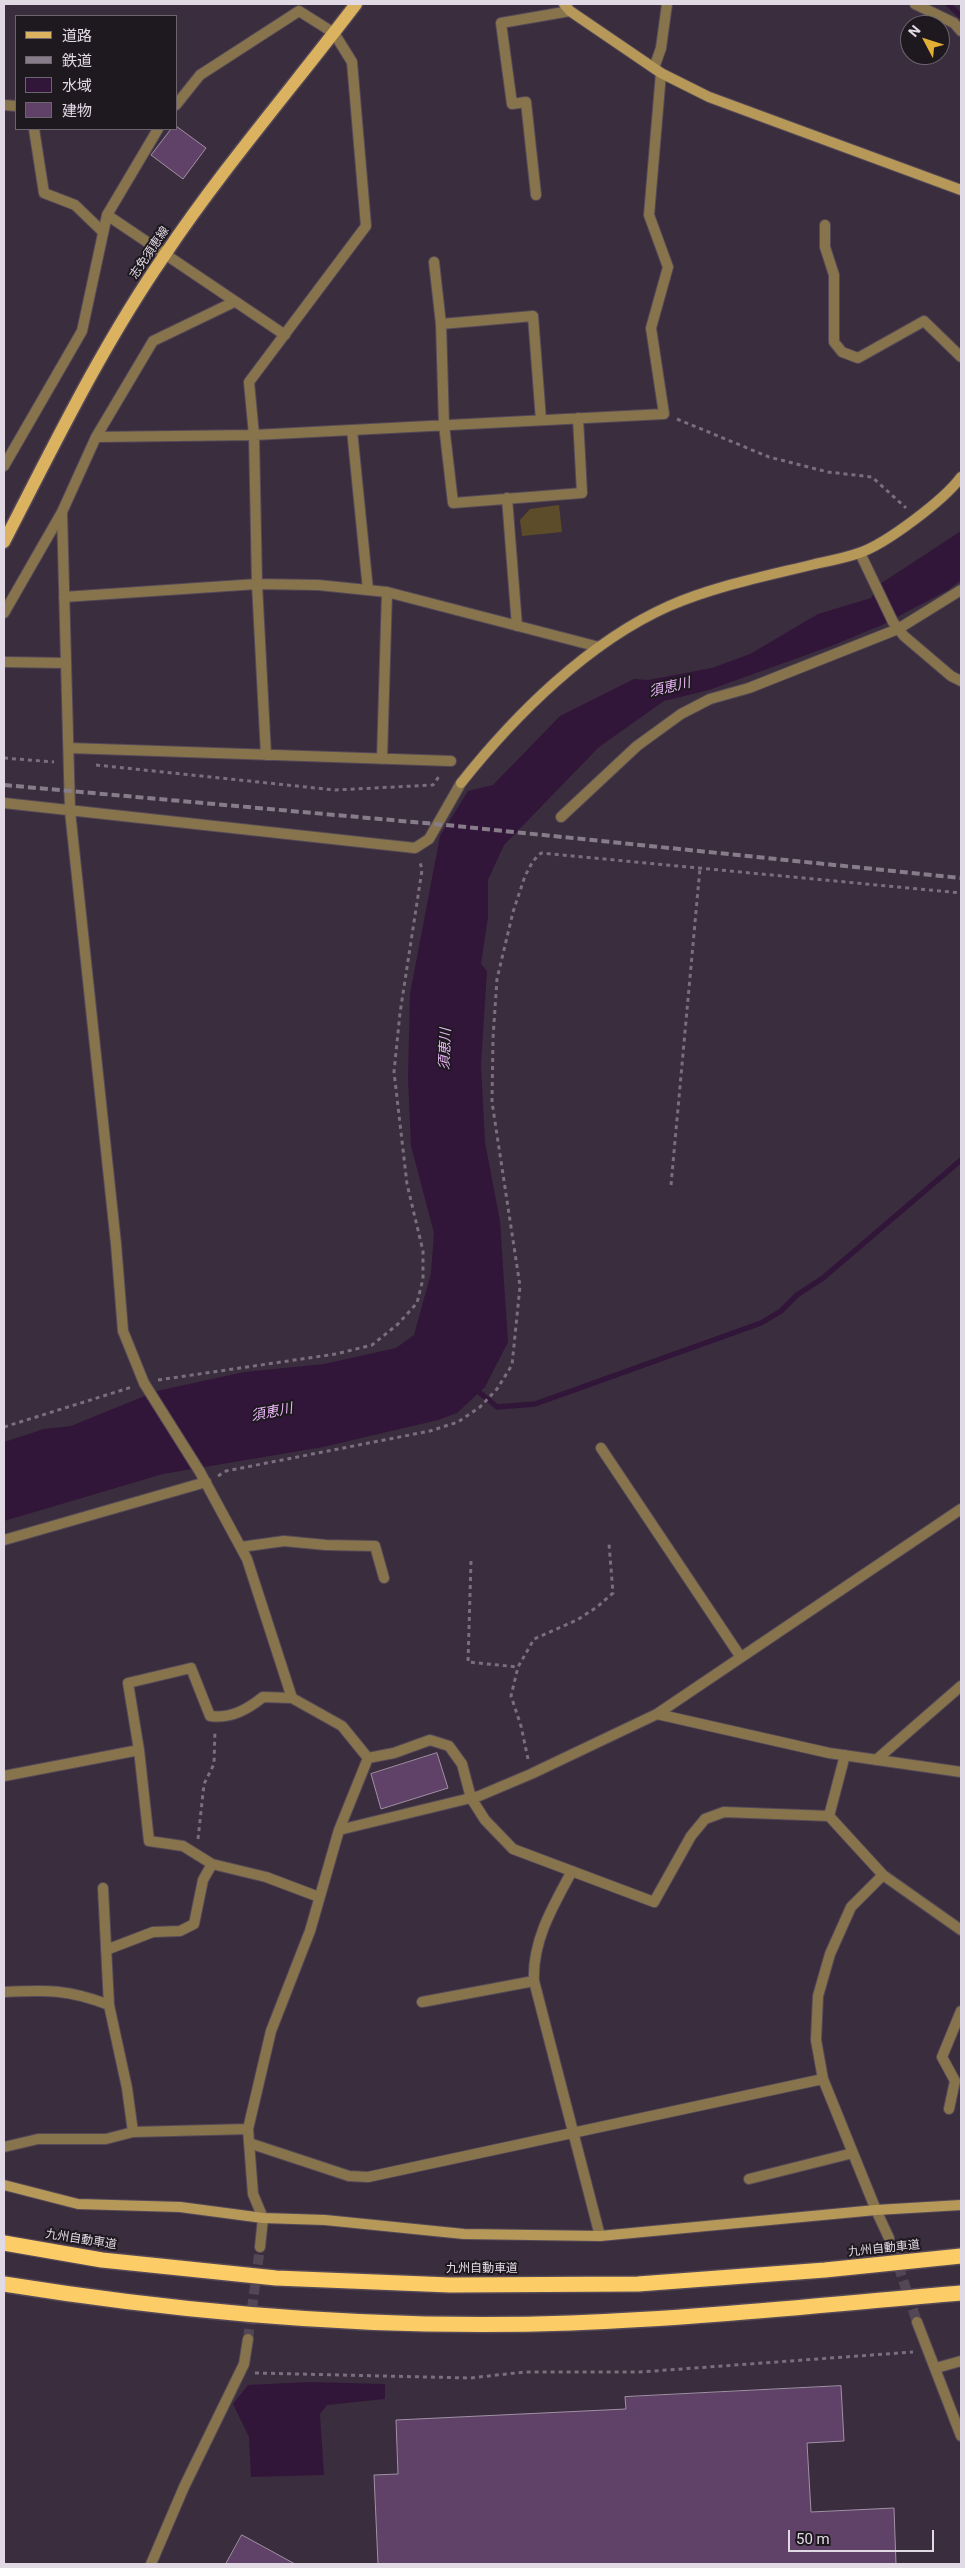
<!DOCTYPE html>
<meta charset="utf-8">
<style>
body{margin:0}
#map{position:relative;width:965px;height:2568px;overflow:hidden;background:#3a2d3d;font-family:Roboto,"Noto Sans JP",sans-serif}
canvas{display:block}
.frame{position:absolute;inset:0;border:5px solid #e1d9e4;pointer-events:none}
.legend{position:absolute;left:15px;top:15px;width:162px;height:115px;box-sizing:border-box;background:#1e181f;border:1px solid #6c656e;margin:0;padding:6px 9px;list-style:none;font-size:15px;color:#e1d9e4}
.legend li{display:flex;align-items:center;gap:10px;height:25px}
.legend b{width:25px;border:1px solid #6c656e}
.north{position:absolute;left:900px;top:15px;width:50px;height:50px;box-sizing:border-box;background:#1e181f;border:1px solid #6c656e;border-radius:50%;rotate:310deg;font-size:14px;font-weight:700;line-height:20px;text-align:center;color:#e1d9e4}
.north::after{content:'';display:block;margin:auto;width:18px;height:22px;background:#e2af34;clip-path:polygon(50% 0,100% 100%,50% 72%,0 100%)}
.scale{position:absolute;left:788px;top:2530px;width:146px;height:22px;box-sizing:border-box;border:2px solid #e1d9e4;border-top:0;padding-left:6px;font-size:15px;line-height:18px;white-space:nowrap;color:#e1d9e4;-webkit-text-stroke:4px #1e181f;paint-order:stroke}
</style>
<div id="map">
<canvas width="965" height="2568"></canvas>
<div class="frame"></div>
<ul class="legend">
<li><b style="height:6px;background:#dbb360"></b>道路</li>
<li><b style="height:6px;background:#877c8a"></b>鉄道</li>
<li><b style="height:14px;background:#321639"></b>水域</li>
<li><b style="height:14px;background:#604268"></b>建物</li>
</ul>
<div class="north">N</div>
<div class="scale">50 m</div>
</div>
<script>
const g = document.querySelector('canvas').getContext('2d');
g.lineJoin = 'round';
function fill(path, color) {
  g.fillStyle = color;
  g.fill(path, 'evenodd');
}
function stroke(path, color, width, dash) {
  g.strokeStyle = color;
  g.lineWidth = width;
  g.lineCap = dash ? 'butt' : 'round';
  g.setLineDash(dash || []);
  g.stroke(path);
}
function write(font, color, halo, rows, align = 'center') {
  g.font = font + ' Roboto,"Noto Sans JP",sans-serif';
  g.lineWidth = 4;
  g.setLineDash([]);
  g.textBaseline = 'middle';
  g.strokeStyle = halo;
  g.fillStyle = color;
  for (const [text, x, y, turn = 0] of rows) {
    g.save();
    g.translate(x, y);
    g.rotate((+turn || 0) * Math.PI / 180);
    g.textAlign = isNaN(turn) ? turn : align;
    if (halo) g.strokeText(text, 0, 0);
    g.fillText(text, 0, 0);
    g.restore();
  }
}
fill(new Path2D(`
 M 559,505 L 562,532 L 522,536 L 520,520 L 530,509 Z`), '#5d4c29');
fill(new Path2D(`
 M 961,531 L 961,580 L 948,590 L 882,625 L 831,646 L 709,690 L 664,701 L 599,747 L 504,845 L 488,880 L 488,917 L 481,964 L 487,971 L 481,1064 L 485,1142 L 500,1221 L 508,1342 L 485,1387 L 457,1413 L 438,1420 L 323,1447 L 163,1474 L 4,1521 L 4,1442 L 44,1429 L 71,1426 L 157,1391 L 244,1372 L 324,1364 L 396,1348 L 414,1335 L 431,1273 L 434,1233 L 411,1146 L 408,1077 L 410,994 L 440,836 L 468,791 L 493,785 L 560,716 L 634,679 L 648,680 L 712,668 L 750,654 L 818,614 L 871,598 L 880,584 Z
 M 310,2382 L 385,2384 L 385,2399 L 327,2405 L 320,2414 L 324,2475 L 251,2477 L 249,2437 L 233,2404 L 248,2385 Z`), '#321639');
stroke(new Path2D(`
 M 948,4 L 961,16
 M 473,1387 L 497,1407 L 535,1404 L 761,1323 L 781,1311 L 797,1295 L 823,1278 L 961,1160`), '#321639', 5.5);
const building = new Path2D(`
 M 176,126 L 206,148 L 183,179 L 151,155 L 171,129 L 176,129 Z
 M 437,1753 L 448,1788 L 381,1809 L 371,1774 Z
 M 841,2386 L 844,2441 L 807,2443 L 811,2512 L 894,2508 L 896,2564 L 378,2564 L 374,2475 L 398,2474 L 396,2420 L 626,2409 L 625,2397 Z
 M 242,2535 L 295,2564 L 226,2564 Z`);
fill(building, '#604268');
stroke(building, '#a091a4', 1);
stroke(new Path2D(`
 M 889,2238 L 917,2322
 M 248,2339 L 260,2247`), '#534756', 10, [10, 5]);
const lane = new Path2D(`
 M 536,195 L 526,102 L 512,104 L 501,23 L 570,11
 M 352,430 L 368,590
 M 4,662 L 66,663`);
const street = new Path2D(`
 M 915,4 L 954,23 L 961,31
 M 654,68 L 661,48 L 667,4
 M 4,105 L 16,106
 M 176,105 L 200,75 L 299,11 L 334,33 L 352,62 L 366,226 L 249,382 L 254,435 L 257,584 L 266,755
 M 34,129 L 44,193 L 75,205 L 103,232
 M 107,215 L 285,335
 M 825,225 L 825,247 L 834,275 L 834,342 L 842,352 L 858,358 L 924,321 L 961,357
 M 434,262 L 441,324 L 444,425 L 453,503 L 582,493 L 578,418
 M 441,324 L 533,316 L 541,420
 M 96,437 L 254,435 L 664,414 L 651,328 L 668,267 L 649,215 L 661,73
 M 4,466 L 82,331 L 107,215 L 158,129
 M 507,498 L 517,626
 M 62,512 L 70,811 L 116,1244 L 123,1331 L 144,1383 L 200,1472 L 247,1559 L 292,1698 L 342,1726 L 368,1758 L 339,1830 L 310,1931 L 271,2031 L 248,2129 L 253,2194 L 263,2218 L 260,2247
 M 860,553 L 893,622 L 904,636 L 951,676 L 961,681
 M 64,597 L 257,584 L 318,585 L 387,592 L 599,647
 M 4,613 L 62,512 L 96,437 L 153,341 L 234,302
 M 69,748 L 451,761
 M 382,759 L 387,592
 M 4,803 L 415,848 L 429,839 L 461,783
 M 561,817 L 637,746 L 681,714 L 710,699 L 749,688 L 898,629 L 961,590
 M 601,1448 L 740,1656
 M 4,1540 L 206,1482
 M 241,1547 L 284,1541 L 326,1545 L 375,1546 L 384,1578
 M 292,1698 L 263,1697 C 248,1709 231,1719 210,1716 L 191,1668 L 128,1683 L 139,1750 L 149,1841 L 183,1846 L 212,1864 L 266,1877 L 319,1897
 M 657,1714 L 829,1753 L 961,1772
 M 845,1755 L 829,1816 L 883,1875 L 961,1930
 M 368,1758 L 394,1753 L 430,1740 L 449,1746 L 462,1764 L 471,1798 L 485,1820 L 513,1849 L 654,1902 L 691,1836 L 705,1819 L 724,1812 L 829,1816
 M 876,1760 L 961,1686
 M 4,1776 L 139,1750
 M 339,1830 L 479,1796 L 531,1774 L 657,1714 L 961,1509
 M 572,1871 C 553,1906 532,1941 534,1981 L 600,2236
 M 883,1875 L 851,1907 L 830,1954 L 818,1996 L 816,2040 L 823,2079 L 876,2210 L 889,2238
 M 103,1888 L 109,2005 L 127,2088 L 133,2132 L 248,2129
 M 106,1950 L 153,1932 L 180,1931 L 194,1924 L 203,1880 L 212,1864
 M 4,1992 C 47,1990 68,1989 109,2005
 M 422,2002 L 534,1981
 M 949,2109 L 955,2081 L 942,2057 L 961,2011
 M 249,2143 L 349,2176 L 368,2177 L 823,2079
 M 4,2147 L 38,2139 L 106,2139 L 133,2132
 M 749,2179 L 853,2153
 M 917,2322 L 961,2436
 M 936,2368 L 961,2361
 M 151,2564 L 184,2487 L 244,2364 L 248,2339`);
const secondary = new Path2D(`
 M 564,4 L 570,11 L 661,73 L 709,97 L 961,190
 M 461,783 C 515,715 588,642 669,606 C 715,586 766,576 815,564 C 829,561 845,558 859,553 C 886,544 944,500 961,477
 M 4,2185 L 78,2204 L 180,2207 L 263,2218 L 325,2220 L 464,2234 L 600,2236 L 876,2210 L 961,2205`);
const primary = new Path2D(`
 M 4,542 C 54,445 102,346 164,256 C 223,168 292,88 356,4`);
const highway = new Path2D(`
 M 4,2243 L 102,2260 L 276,2278 L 450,2285 L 638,2284 L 825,2270 L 961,2256
 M 4,2284 C 191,2314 382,2330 571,2323 C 702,2318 831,2304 961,2293`);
stroke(lane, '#554958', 12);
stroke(street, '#554958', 12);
stroke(secondary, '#554958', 12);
stroke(primary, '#554958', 15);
stroke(highway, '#554958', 18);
stroke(new Path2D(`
 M 677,419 L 769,457 L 828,472 L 872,477 L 906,508
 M 4,758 L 54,762
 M 96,765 L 335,790 L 433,785 L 440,775
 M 671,1185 L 700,868
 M 158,1380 L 336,1354 L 372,1345 L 398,1324 L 417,1303 L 423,1279 L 423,1251 L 407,1184 L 394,1072 L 400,1013 L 422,870 L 420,862
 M 4,1427 L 132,1387
 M 218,1476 L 226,1471 L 430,1431 L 458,1422 L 480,1407 L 497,1389 L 512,1365 L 520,1286 L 492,1102 L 493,1038 L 497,979 L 513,912 L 525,876 L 533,861 L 541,853 L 961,893
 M 471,1561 L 468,1662 L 518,1667
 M 528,1759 L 521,1726 L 511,1696 L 518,1667 L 534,1639 L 577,1620 L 597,1607 L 613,1593 L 609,1544
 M 198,1839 L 204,1784 L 214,1764 L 215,1730
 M 255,2373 L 470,2378 L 525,2372 L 640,2372 L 913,2352`), '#7a6f7d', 3, [4, 4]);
stroke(lane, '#87744d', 10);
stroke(street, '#87744d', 10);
stroke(secondary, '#b69859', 10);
stroke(primary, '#dbb360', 12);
stroke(highway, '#fccc66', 15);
stroke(new Path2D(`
 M 4,785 L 446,825 L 961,878`), '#877c8a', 4, [8, 4]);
write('12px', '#e1d9e4', '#1e181f', [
 ["志免須恵線",150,253,-56],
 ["九州自動車道",81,2240,9],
 ["九州自動車道",884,2249,-6],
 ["九州自動車道",482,2269]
]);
write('italic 14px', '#e9b7f6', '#1e181f', [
 ["須恵川",670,688,-13],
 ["須恵川",446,1049,-88],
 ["須恵川",272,1413,-11]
]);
</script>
